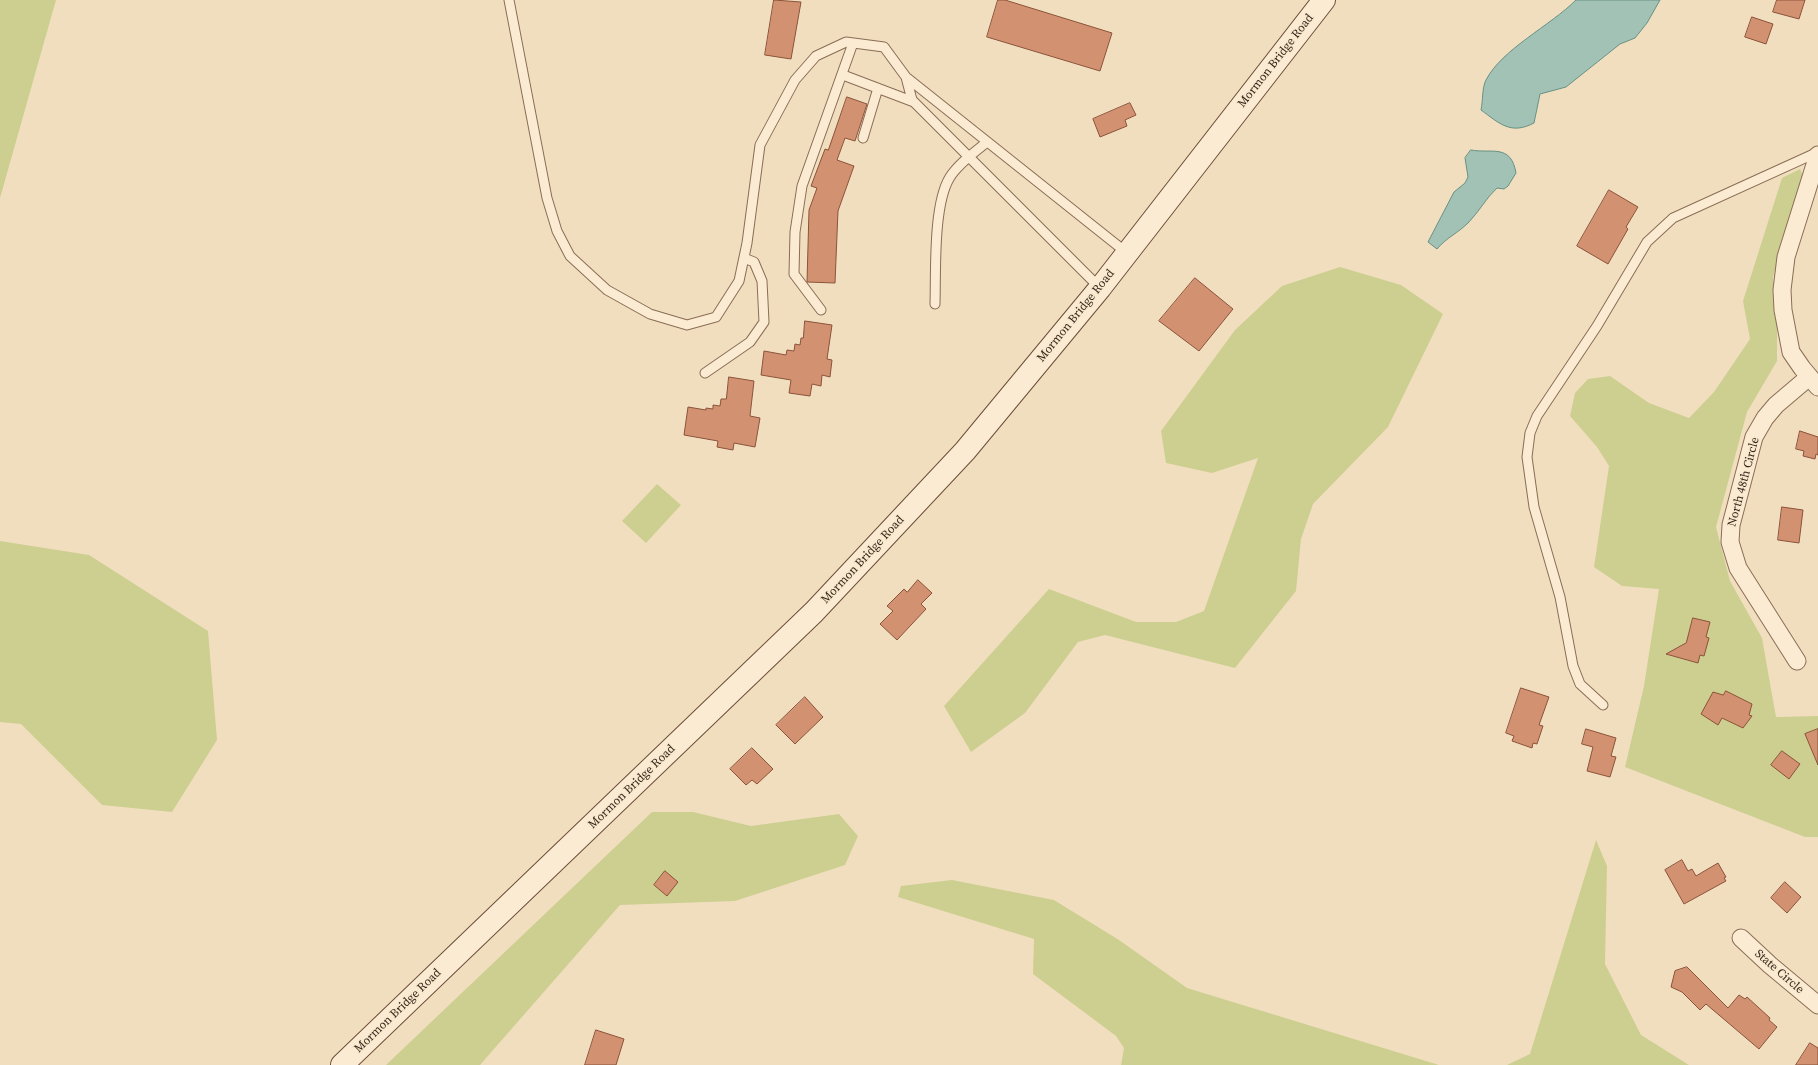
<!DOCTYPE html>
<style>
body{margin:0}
canvas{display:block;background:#f1debe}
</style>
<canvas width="1818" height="1065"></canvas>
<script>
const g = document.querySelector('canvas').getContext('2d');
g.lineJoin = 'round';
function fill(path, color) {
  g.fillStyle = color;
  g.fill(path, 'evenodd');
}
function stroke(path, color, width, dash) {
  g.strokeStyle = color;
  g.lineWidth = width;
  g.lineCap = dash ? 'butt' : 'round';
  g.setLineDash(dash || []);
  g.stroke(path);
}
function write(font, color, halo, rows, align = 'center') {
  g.font = font + ' "Source Serif 4",serif';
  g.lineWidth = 3;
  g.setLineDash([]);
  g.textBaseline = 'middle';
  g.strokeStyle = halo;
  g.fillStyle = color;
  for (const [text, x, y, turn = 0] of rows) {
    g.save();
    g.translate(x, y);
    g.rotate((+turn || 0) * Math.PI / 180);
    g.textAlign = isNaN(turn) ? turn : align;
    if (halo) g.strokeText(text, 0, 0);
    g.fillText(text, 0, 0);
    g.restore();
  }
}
fill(new Path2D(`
 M 0,0 L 56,0 L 0,198 Z
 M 1800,169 L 1803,176 L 1773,277 L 1777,327 L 1777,361 L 1747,412 L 1716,527 L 1730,581 L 1762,638 L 1776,717 L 1818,716 L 1818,837 L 1805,837 L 1625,767 L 1644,686 L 1659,589 L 1622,586 L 1594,567 L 1609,466 L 1597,447 L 1570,416 L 1575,393 L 1588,379 L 1610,376 L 1649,403 L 1689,418 L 1714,392 L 1750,339 L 1743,301 L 1782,178 Z
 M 1340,267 L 1401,285 L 1443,314 L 1388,427 L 1313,504 L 1301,539 L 1296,591 L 1235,668 L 1105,635 L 1078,642 L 1025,713 L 971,752 L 944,706 L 1049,589 L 1136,622 L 1176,622 L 1204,611 L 1258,458 L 1212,473 L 1166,463 L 1161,431 L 1235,330 L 1282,286 Z
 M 657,484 L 681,505 L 646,543 L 622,521 Z
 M 0,541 L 89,555 L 208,631 L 217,740 L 172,812 L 102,805 L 21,724 L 0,722 Z
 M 652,812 L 693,812 L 751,826 L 839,814 L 858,836 L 845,865 L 735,901 L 620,905 L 480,1065 L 386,1065 Z
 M 1596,840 L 1607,866 L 1605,964 L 1641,1035 L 1689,1065 L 1507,1065 L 1530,1054 Z
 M 952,880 L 1054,900 L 1119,940 L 1187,988 L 1439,1065 L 1121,1065 L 1124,1048 L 1116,1036 L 1033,974 L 1034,939 L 898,897 L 901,886 Z`), '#cdcf91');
const water = new Path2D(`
 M 1576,0 L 1660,0 L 1647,23 L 1635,38 L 1620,44 L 1566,87 L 1540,94 L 1534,123 C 1511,135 1500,124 1481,110 C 1483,101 1482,87 1486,80 C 1502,49 1550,26 1576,0 Z
 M 1471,150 C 1491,154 1511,143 1516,173 L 1508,186 L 1504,189 L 1497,188 C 1486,198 1479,212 1468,223 C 1458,233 1446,238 1437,249 L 1428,242 L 1454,192 L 1465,183 L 1468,177 L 1465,158 Z`);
fill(water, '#a2c2b6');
stroke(water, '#689083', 1);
const building = new Path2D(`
 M 774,0 L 801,2 L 791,59 L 765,55 Z
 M 998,0 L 1005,0 L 1112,33 L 1100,71 L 987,37 Z
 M 1777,0 L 1805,0 L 1799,19 L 1773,12 Z
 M 1752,17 L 1773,24 L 1766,44 L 1745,37 Z
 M 847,97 L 867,104 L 855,141 L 845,138 L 837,160 L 854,166 L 838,211 L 835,283 L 807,282 L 809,210 L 817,188 L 811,186 L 825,149 L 828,150 Z
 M 1130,103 L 1136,115 L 1125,120 L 1127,126 L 1100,137 L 1093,119 Z
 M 1609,190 L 1638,207 L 1626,227 L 1628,229 L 1608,264 L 1577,246 Z
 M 1195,278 L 1233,309 L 1199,351 L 1159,321 Z
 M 805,321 L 832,325 L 827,359 L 832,360 L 830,377 L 822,375 L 821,386 L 812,384 L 810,396 L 789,393 L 791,380 L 761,375 L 764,351 L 786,355 L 787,350 L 794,351 L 795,344 L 800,345 L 801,338 L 803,338 Z
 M 729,377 L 754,381 L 750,416 L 760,418 L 755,447 L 734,443 L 733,450 L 717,447 L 718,441 L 684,435 L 688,407 L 706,410 L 706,408 L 713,409 L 713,405 L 720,406 L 721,399 L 726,399 Z
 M 1800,431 L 1818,437 L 1818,455 L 1816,454 L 1815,459 L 1803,456 L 1804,451 L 1796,449 Z
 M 1782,507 L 1803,510 L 1799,543 L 1778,540 Z
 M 918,580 L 932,593 L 921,604 L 926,609 L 897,640 L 880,624 L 893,611 L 887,606 L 904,589 L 907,592 Z
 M 1693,618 L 1710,622 L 1706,637 L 1709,638 L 1704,656 L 1700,655 L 1698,663 L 1666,654 L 1686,643 Z
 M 1521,688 L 1549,697 L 1539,725 L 1543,726 L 1537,744 L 1533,743 L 1532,748 L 1512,741 L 1514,736 L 1506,733 Z
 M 1726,691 L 1752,704 L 1749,715 L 1752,716 L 1743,728 L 1722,718 L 1718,725 L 1701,714 L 1713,692 L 1723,695 Z
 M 805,697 L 823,717 L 795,744 L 776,725 Z
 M 1586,729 L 1616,738 L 1611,756 L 1616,757 L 1610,777 L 1587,771 L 1593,747 L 1582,744 Z
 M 1818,729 L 1818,765 L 1805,734 Z
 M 752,748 L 773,769 L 757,784 L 752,780 L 746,785 L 730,769 Z
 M 1782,751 L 1800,764 L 1789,779 L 1771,765 Z
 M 1682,860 L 1688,871 L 1692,869 L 1696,876 L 1718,863 L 1726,877 L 1724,878 L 1726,881 L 1684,904 L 1665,870 Z
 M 665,871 L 678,882 L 667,896 L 654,885 Z
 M 1785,882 L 1801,897 L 1787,913 L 1771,898 Z
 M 1687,967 L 1728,1008 L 1739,995 L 1745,999 L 1747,997 L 1770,1018 L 1769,1020 L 1777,1027 L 1759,1049 L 1706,1004 L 1700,1010 L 1682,992 L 1671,987 L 1675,971 Z
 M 596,1030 L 624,1039 L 616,1065 L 585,1065 Z
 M 1810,1043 L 1818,1048 L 1818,1065 L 1796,1065 Z`);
fill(building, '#d29271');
stroke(building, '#8b533a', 1);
const service = new Path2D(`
 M 509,0 L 547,198 L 557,231 L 570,256 L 607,290 L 650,314 L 687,325 L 716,317 L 739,281 L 747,243 L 760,145 L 795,80 L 816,56 L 846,42 L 884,47 L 906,77 L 1127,253
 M 843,75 L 914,102
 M 906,77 L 912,100 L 1100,288
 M 863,138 L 878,88
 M 935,304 C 936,271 933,204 950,177 C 959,163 975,152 987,142
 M 821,310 L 794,274 L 795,232 L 802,186 L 853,43
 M 705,373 L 750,342 L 764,322 L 762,281 L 754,262 L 744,258
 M 1603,705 L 1580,684 L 1573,666 L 1560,597 L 1534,507 L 1527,457 L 1530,433 L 1537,416 L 1597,326 L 1647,242 L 1673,218 L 1818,152`);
const minor = new Path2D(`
 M 1818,155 L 1786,257 L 1782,290 L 1783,310 L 1791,352 L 1802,368 L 1818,387
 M 1797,661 L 1738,568 L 1730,542 L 1731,525 L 1754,437 L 1765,418 L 1776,405 L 1809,377
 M 1741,938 L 1770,965 L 1818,1005`);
const secondary = new Path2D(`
 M 342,1065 L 814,612 L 965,451 L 1100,288 L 1324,0`);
stroke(service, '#8a6d56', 11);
stroke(minor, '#8a6d56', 19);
stroke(secondary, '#6c4e39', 24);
stroke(service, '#fbebd2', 9);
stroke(minor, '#fbebd2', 17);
stroke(secondary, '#fbebd2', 22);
write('12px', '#38271b', '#f8e8ce', [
 ["Mormon Bridge Road",1276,61,-52],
 ["Mormon Bridge Road",1076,316,-51],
 ["North 48th Circle",1744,482,-75],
 ["Mormon Bridge Road",863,560,-47],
 ["Mormon Bridge Road",632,787,-44],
 ["State Circle",1779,972,41],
 ["Mormon Bridge Road",398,1011,-44]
]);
</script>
